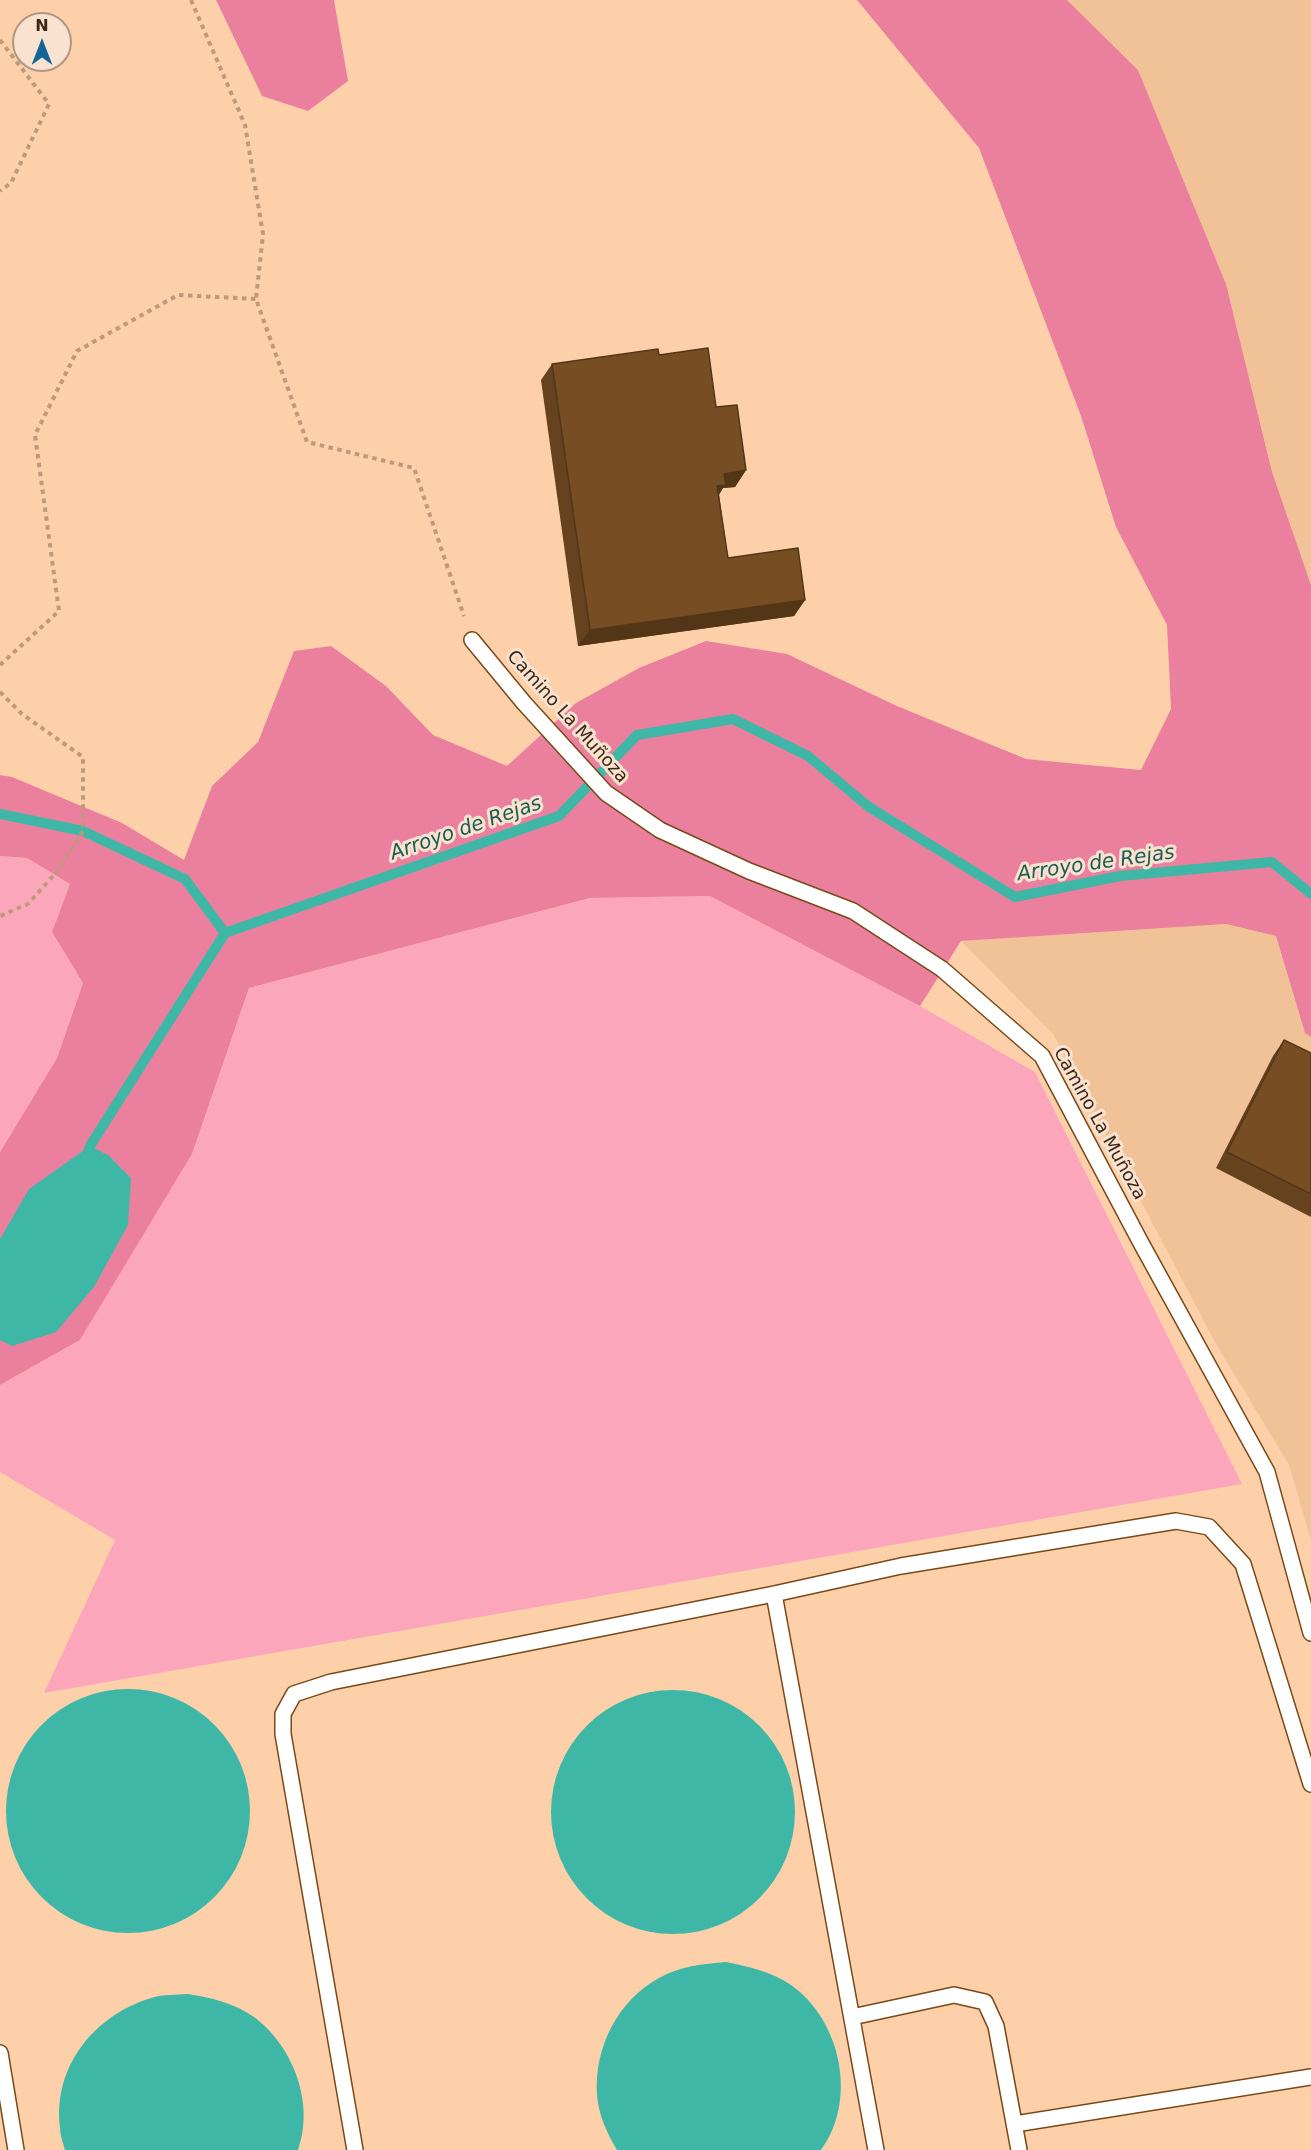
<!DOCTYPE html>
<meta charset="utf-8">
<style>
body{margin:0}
#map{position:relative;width:1311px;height:2150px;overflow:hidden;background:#fdd0a9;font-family:"DejaVu Sans",sans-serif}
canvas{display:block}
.north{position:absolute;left:12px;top:12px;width:60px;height:60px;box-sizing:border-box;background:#f9e2cf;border:2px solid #ae9784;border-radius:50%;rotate:0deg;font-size:16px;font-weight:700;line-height:24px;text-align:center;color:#3d2714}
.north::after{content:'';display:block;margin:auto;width:21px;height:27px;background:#156497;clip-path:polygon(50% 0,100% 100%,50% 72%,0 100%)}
</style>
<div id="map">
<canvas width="1311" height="2150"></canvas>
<div class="north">N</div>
</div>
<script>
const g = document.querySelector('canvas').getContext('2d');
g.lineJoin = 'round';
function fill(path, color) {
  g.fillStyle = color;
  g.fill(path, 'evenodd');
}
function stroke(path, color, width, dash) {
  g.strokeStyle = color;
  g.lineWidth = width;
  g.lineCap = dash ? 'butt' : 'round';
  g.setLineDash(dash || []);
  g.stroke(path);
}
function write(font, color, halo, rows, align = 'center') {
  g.font = font + ' "DejaVu Sans",sans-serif';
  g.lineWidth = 6;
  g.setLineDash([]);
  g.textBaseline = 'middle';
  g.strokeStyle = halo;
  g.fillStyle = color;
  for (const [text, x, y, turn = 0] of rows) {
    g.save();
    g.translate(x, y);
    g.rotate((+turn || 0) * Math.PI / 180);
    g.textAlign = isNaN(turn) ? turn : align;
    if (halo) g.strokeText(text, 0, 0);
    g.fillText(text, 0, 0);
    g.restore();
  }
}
fill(new Path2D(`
 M 1067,0 L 1311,0 L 1311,585 L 1272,472 L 1226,284 L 1138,70 Z
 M 1226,924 L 1276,936 L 1305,1033 L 1311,1037 L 1311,1540 L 1289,1465 L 1216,1344 L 1053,1034 L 961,941 Z`), '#f1c197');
fill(new Path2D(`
 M 0,856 L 27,858 L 70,884 L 52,932 L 83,983 L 57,1058 L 0,1152 Z
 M 710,896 L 920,1006 L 1035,1072 L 1242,1484 L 44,1693 L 115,1540 L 0,1472 L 0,1385 L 80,1340 L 192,1154 L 249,988 L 590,898 Z`), '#fca6bc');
fill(new Path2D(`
 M 216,0 L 334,0 L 348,81 L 308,111 L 262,96 Z
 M 857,0 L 1067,0 L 1138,70 L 1226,284 L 1272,472 L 1311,585 L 1311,1037 L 1305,1033 L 1276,936 L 1226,924 L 961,941 L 920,1006 L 710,896 L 590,898 L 249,988 L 192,1154 L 80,1340 L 0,1385 L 0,1152 L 57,1058 L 83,983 L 52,932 L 70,884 L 27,858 L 0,856 L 0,775 L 12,777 L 122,823 L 184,860 L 212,786 L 258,742 L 294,651 L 331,646 L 386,686 L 433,735 L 507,766 L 576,703 L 639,668 L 706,641 L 787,654 L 897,706 L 1026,759 L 1141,770 L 1171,709 L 1167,625 L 1116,527 L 1081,416 L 979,148 Z`), '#eb809e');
fill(new Path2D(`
 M 90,1146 L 108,1155 L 131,1178 L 128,1225 L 94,1287 L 56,1332 L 12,1346 L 0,1340 L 0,1239 L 29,1189 Z
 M6 1811a122 122 0 1 1 244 0a122 122 0 1 1-244 0Z
 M551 1812a122 122 0 1 1 244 0a122 122 0 1 1-244 0Z
 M 726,1962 C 749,1967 771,1971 791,1985 C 841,2020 858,2100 821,2150 L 617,2150 C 607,2133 598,2114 597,2094 C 594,2048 618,2000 659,1978 C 680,1966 703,1964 726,1962 Z
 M 188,1994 C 212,1998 234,2003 254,2017 C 293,2046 315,2103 298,2150 L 65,2150 C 63,2143 60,2135 60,2127 C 53,2066 95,2015 151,1998 C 163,1994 177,1995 188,1994 Z`), '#3eb7a7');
stroke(new Path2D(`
 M 0,814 L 83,831 L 185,879 L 225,933
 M 86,1157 L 90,1146 L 225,933 L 559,816 L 637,735 L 733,719 L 808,756 L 869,807 L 1015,897 L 1120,876 L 1272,862 L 1311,894`), '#3eb7a7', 10);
const lane = new Path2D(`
 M 472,640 L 524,703 L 606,793 L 660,830 L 749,871 L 853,911 L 942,969 L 1042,1056 L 1141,1243 L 1267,1472 L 1311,1633
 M 774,1594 L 876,2150
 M 852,2017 L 954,1995 L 985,2002 L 996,2026 L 1019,2150
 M 0,2053 L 16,2150
 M 1015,2124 L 1311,2077
 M 355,2150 L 283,1734 L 283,1714 L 294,1694 L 331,1682 L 774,1594 L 901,1566 L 1176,1521 L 1209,1527 L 1243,1564 L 1311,1784`);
stroke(lane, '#794917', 18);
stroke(new Path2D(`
 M 191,0 L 245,125 L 263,234 L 256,299 L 307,442 L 414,468 L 464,616
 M 0,40 L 49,104 L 11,183 L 0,191
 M 0,665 L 59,611 L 35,435 L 77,351 L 178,295 L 256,299
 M 0,692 L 22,714 L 83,757 L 83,831 L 60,868 L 28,904 L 0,916`), '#bf9979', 4, [4.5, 4.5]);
stroke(lane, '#fff', 15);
fill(new Path2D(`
 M 659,355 L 716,407 L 746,470 L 735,487 L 723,488 L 719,495 L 728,558 L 805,600 L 794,616 L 578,646 L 541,380 L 552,364 Z
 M 1284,1040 L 1311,1053 L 1311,1217 L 1216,1168 L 1273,1056 Z`), '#66421e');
fill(new Path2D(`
 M 746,470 L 735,487 L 723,488 L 714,501 L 712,490 L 724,474 Z
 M 805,600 L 794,616 L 578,646 L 590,630 Z`), '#533618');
const building = new Path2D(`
 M 708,348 L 716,407 L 737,405 L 746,470 L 724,474 L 726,485 L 717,486 L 728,558 L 798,548 L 805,600 L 590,630 L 552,364 L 658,349 L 659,355 Z
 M 1284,1040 L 1311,1053 L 1311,1194 L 1227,1152 Z`);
fill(building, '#774d23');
stroke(building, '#533618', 1.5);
write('18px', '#3d2714', '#f9e2cf', [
 ["Camino La Muñoza",567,717,48],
 ["Camino La Muñoza",1099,1124,61]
]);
write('italic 20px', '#1b5c54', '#f9e2cf', [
 ["Arroyo de Rejas",466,829,-19],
 ["Arroyo de Rejas",1096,864,-8]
]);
</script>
